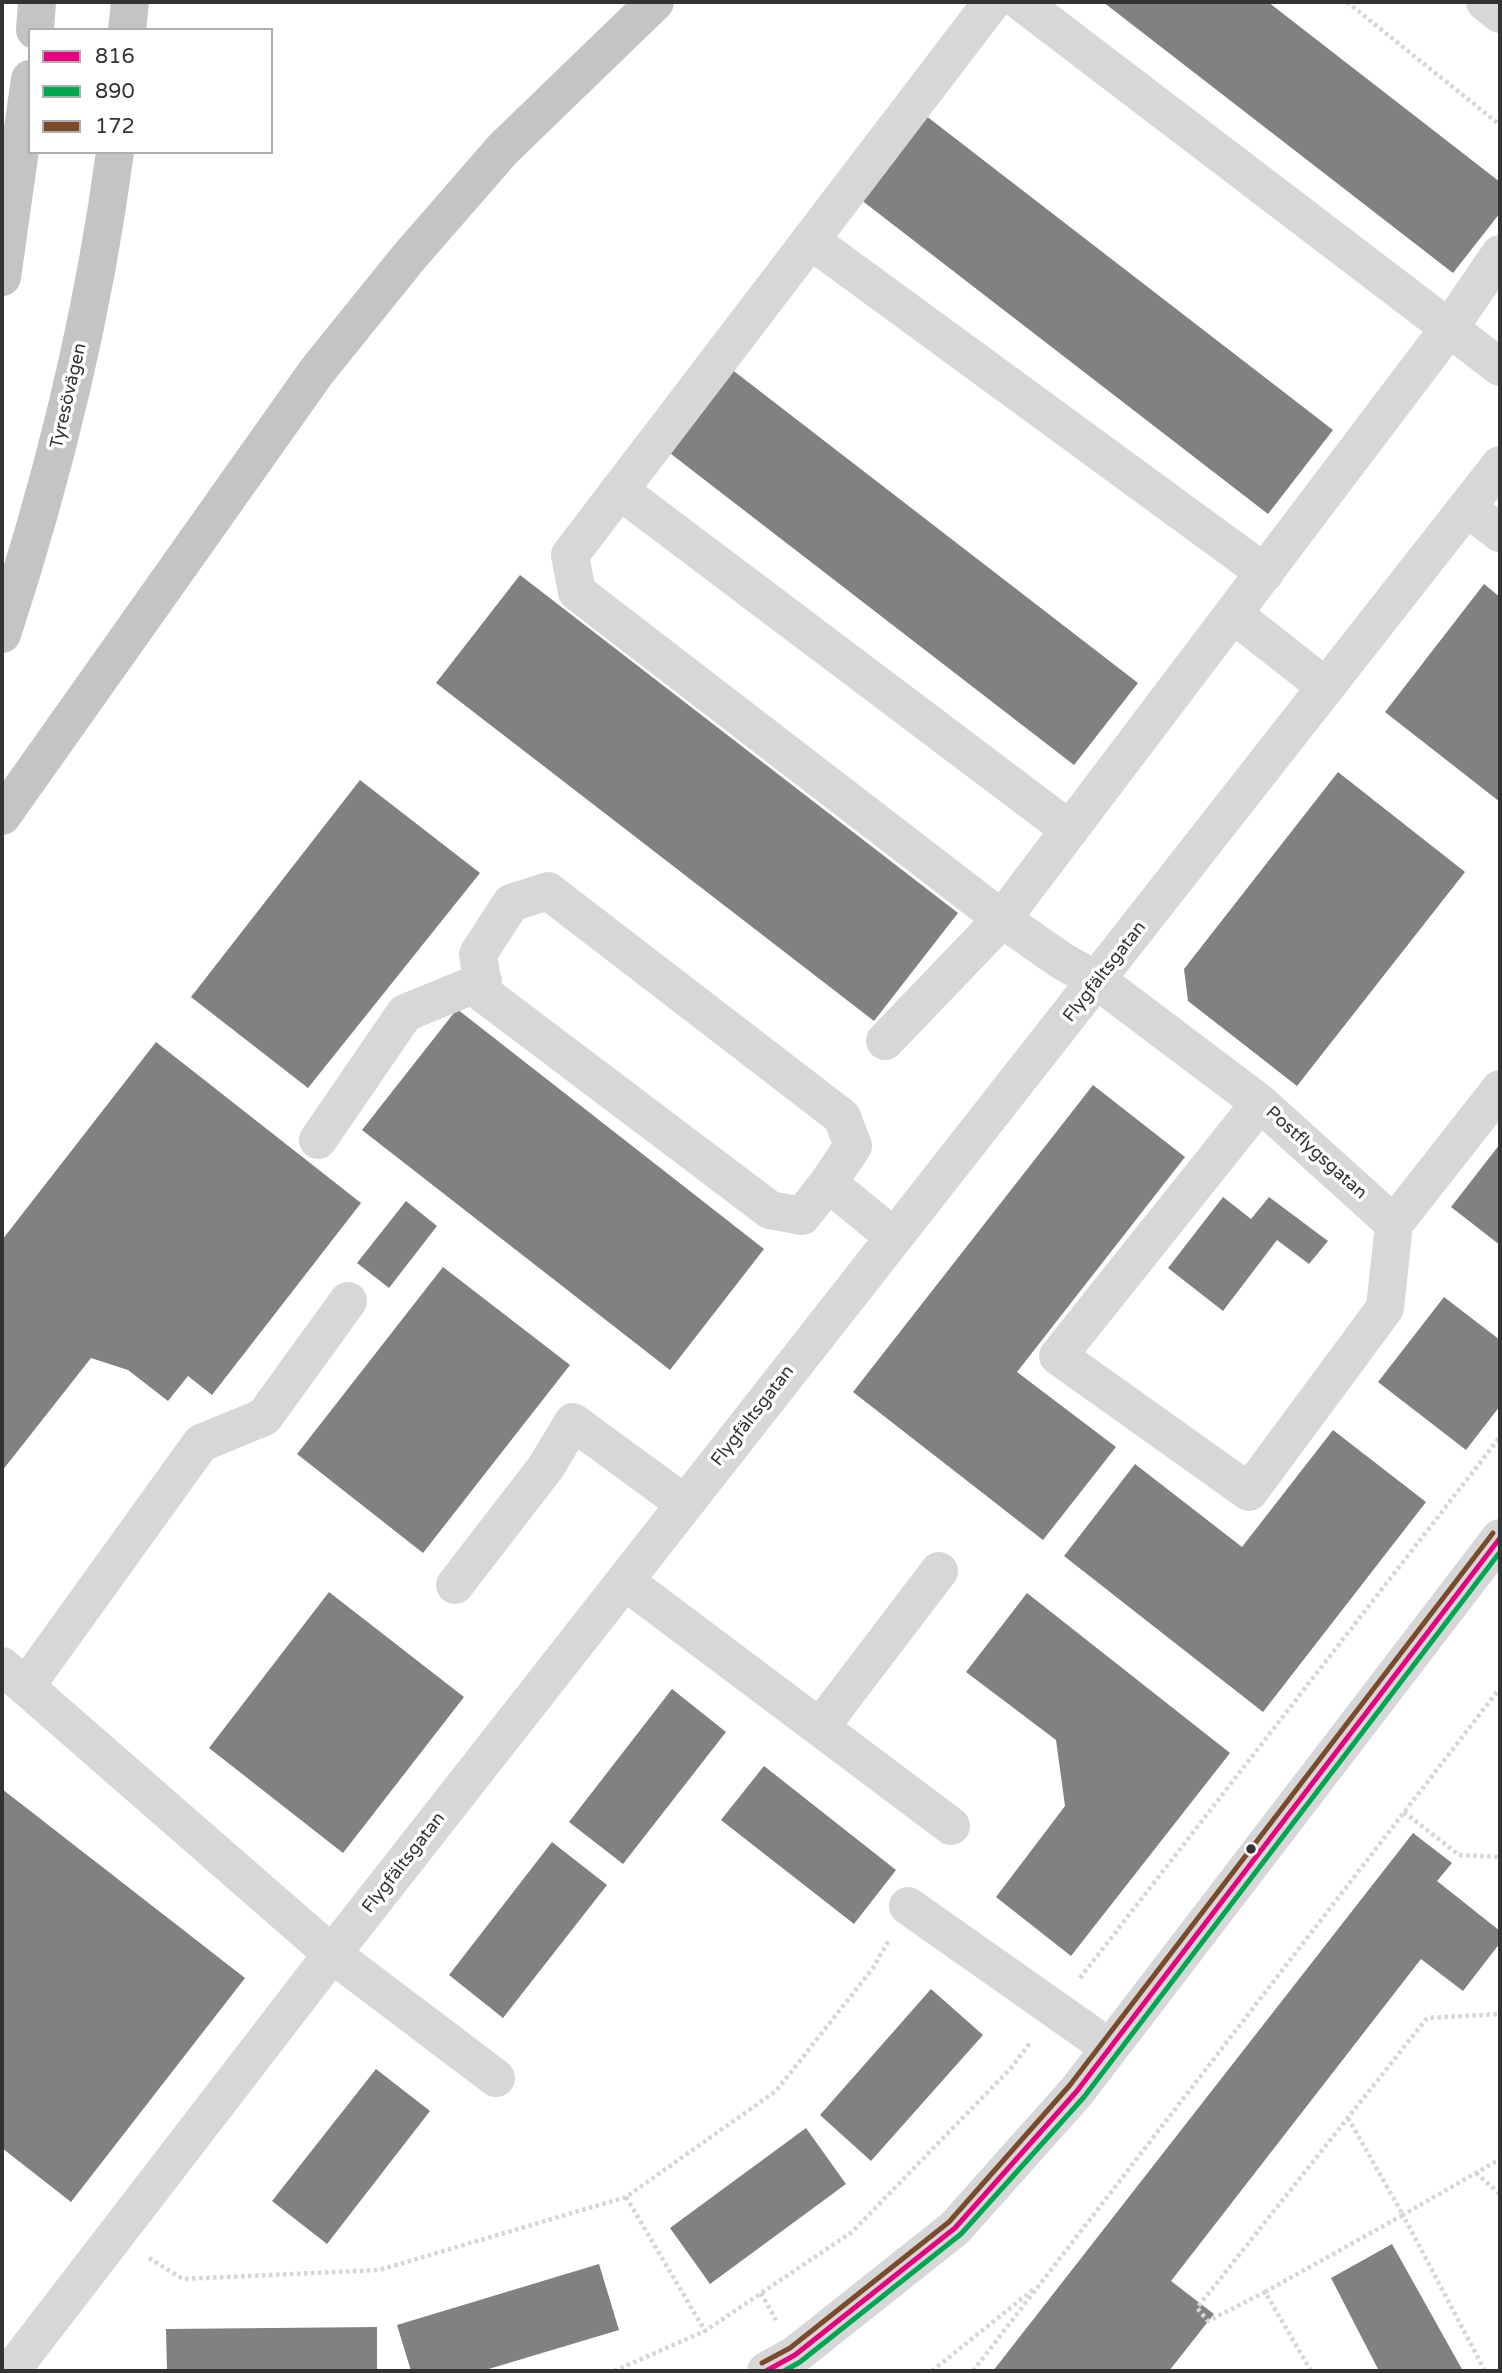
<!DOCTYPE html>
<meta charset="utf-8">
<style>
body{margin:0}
#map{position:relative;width:1502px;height:2373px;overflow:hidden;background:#fff;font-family:"Varela Round",sans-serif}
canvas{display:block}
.frame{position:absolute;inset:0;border:4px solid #333;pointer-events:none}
.legend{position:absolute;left:28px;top:28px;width:245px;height:126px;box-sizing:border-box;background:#fff;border:2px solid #adadad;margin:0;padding:9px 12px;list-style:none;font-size:21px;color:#333}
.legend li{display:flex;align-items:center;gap:14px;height:35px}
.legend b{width:35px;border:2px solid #adadad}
</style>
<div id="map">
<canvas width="1502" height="2373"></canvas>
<div class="frame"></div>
<ul class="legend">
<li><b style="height:9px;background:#e5007d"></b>816</li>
<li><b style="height:9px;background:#00a651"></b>890</li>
<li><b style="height:9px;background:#7a4b2a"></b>172</li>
</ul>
</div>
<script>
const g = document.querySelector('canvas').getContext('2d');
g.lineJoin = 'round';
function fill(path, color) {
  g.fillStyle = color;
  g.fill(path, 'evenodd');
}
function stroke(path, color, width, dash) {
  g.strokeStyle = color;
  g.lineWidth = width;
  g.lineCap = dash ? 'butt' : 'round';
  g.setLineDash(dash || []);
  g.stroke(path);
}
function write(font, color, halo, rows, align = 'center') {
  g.font = font + ' "Varela Round",sans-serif';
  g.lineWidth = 7;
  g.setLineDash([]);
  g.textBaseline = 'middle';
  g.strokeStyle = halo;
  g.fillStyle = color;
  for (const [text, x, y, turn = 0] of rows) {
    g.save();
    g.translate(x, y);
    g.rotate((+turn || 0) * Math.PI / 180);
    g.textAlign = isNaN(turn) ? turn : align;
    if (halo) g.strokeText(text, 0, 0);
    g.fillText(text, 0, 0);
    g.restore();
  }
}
fill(new Path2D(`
 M 1103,2 L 1268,2 L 1500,182 L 1500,213 L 1453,273 Z
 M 921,112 L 1333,430 L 1268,514 L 856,196 Z
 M 726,365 L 1138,683 L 1074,765 L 662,447 Z
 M 520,575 L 958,913 L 874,1021 L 436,683 Z
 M 1484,584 L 1500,597 L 1500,802 L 1385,712 Z
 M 1338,772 L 1465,872 L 1297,1086 L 1188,1001 L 1184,969 Z
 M 360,780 L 480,873 L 308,1088 L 191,997 Z
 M 457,1009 L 764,1249 L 670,1370 L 362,1130 Z
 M 156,1042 L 361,1203 L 212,1395 L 188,1376 L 168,1401 L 128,1370 L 91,1358 L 2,1471 L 2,1240 Z
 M 1093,1085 L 1185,1157 L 1017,1372 L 1116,1447 L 1043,1540 L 853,1392 Z
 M 1500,1144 L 1500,1245 L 1451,1207 Z
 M 1223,1197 L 1251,1219 L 1269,1197 L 1328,1241 L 1309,1264 L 1277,1240 L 1223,1311 L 1168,1268 Z
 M 406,1201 L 437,1226 L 389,1288 L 357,1263 Z
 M 443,1267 L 570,1365 L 423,1553 L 297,1454 Z
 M 1444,1297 L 1500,1340 L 1500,1406 L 1466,1450 L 1378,1382 Z
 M 1333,1430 L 1426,1502 L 1263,1712 L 1064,1556 L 1135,1464 L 1242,1547 Z
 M 329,1592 L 464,1697 L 343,1853 L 209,1748 Z
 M 1027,1593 L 1230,1753 L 1071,1956 L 996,1897 L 1065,1806 L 1056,1740 L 966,1672 Z
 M 672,1689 L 726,1732 L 623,1864 L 569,1822 Z
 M 764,1766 L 896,1870 L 854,1924 L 721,1820 Z
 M 2,1789 L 245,1978 L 71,2202 L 2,2148 Z
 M 1413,1833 L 1452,1863 L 1437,1881 L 1500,1931 L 1500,1943 L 1463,1991 L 1421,1959 L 1171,2281 L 1214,2314 L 1169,2371 L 993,2371 Z
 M 552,1842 L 607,1885 L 503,2018 L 449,1975 Z
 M 931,1989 L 983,2035 L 871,2161 L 820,2115 Z
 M 376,2069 L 430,2111 L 327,2244 L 272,2201 Z
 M 806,2128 L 846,2184 L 710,2284 L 670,2228 Z
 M 1392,2244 L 1463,2371 L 1379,2371 L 1331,2278 Z
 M 599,2264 L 619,2330 L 482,2371 L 411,2371 L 397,2325 Z
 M 377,2327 L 377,2371 L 167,2371 L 166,2329 Z`), '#818181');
stroke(new Path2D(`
 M 1347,2 L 1500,125
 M 1404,1812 L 1459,1855 L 1500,1857
 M 1080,1978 L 1500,1437
 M 1500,2159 L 1500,2101
 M 1476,2173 L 1500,2194
 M 626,2197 L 705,2331
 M 149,2258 L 183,2279 L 379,2270 L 626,2197 L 776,2091 L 873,1968 L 889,1940
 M 1265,2292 L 1403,2215 L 1348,2118
 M 761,2293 L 776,2320
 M 614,2371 L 705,2331 L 852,2232 L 1011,2068 L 1030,2043
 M 932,2371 L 1035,2288
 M 973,2371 L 1500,1688
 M 1311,2371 L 1265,2292 L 1208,2321 L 1197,2308 L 1427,2018 L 1500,2014
 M 1485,2371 L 1403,2215 L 1500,2159`), '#d6d6d6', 4.5, [3.5, 3.5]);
stroke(new Path2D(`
 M 992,2 L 570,555 L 577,592 L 1002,919 L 1062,961 L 1098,981 L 1260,1103 L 1394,1224 L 1500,1089
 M 1021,2 L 1500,367
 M 1485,2 L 1500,14
 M 810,240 L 1265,573
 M 619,490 L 1070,830
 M 1467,508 L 1500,533
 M 1233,614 L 1326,687
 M 885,1041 L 1002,919 L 1450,327 L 1500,254
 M 1260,1103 L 1058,1356 L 1249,1492 L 1385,1308 L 1394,1224
 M 318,1140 L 405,1013 L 483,981
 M 828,1183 L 802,1216 L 770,1210 L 484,994 L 478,954 L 511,903 L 548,891 L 842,1117 L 853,1146 L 828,1183 L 894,1237
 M 626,1582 L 951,1826
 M 455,1585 L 546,1467 L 573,1422 L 685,1504
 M 2,1666 L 332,1954 L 496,2078
 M 26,1686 L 201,1443 L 264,1417 L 348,1301
 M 821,1726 L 939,1571
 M 908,1906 L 1110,2048
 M 11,2371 L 332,1954 L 1500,465
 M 766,2371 L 795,2355 L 955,2228 L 1077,2091 L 1500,1538`), '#d7d7d7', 38);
stroke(new Path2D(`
 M 35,30 L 37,2
 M 127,30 L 130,2
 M 2,277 L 30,79
 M 2,634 C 54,476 93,317 115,152
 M 2,816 L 317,371 L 409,257 L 503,149 L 655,2`), '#c4c4c4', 38);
stroke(new Path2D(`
 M 766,2371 L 795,2355 L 955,2228 L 1077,2091 L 1500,1538`), '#e5007d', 5);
stroke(new Path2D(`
 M 784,2371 L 800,2362 L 961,2234 L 1084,2097 L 1500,1552`), '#00a651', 5);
stroke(new Path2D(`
 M 762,2363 L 790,2348 L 949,2222 L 1070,2085 L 1493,1533`), '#7a4b2a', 5);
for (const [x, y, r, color] of [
 [1251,1849,6,"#333"]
]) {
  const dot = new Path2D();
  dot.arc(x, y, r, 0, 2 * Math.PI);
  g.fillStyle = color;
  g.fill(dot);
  stroke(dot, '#fff', 2.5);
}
write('18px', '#333', '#fff', [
 ["Tyresövägen",69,396,-77],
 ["Flygfältsgatan",1105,972,-52],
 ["Postflygsgatan",1316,1153,42],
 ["Flygfältsgatan",753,1416,-52],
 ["Flygfältsgatan",404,1863,-52]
]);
</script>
